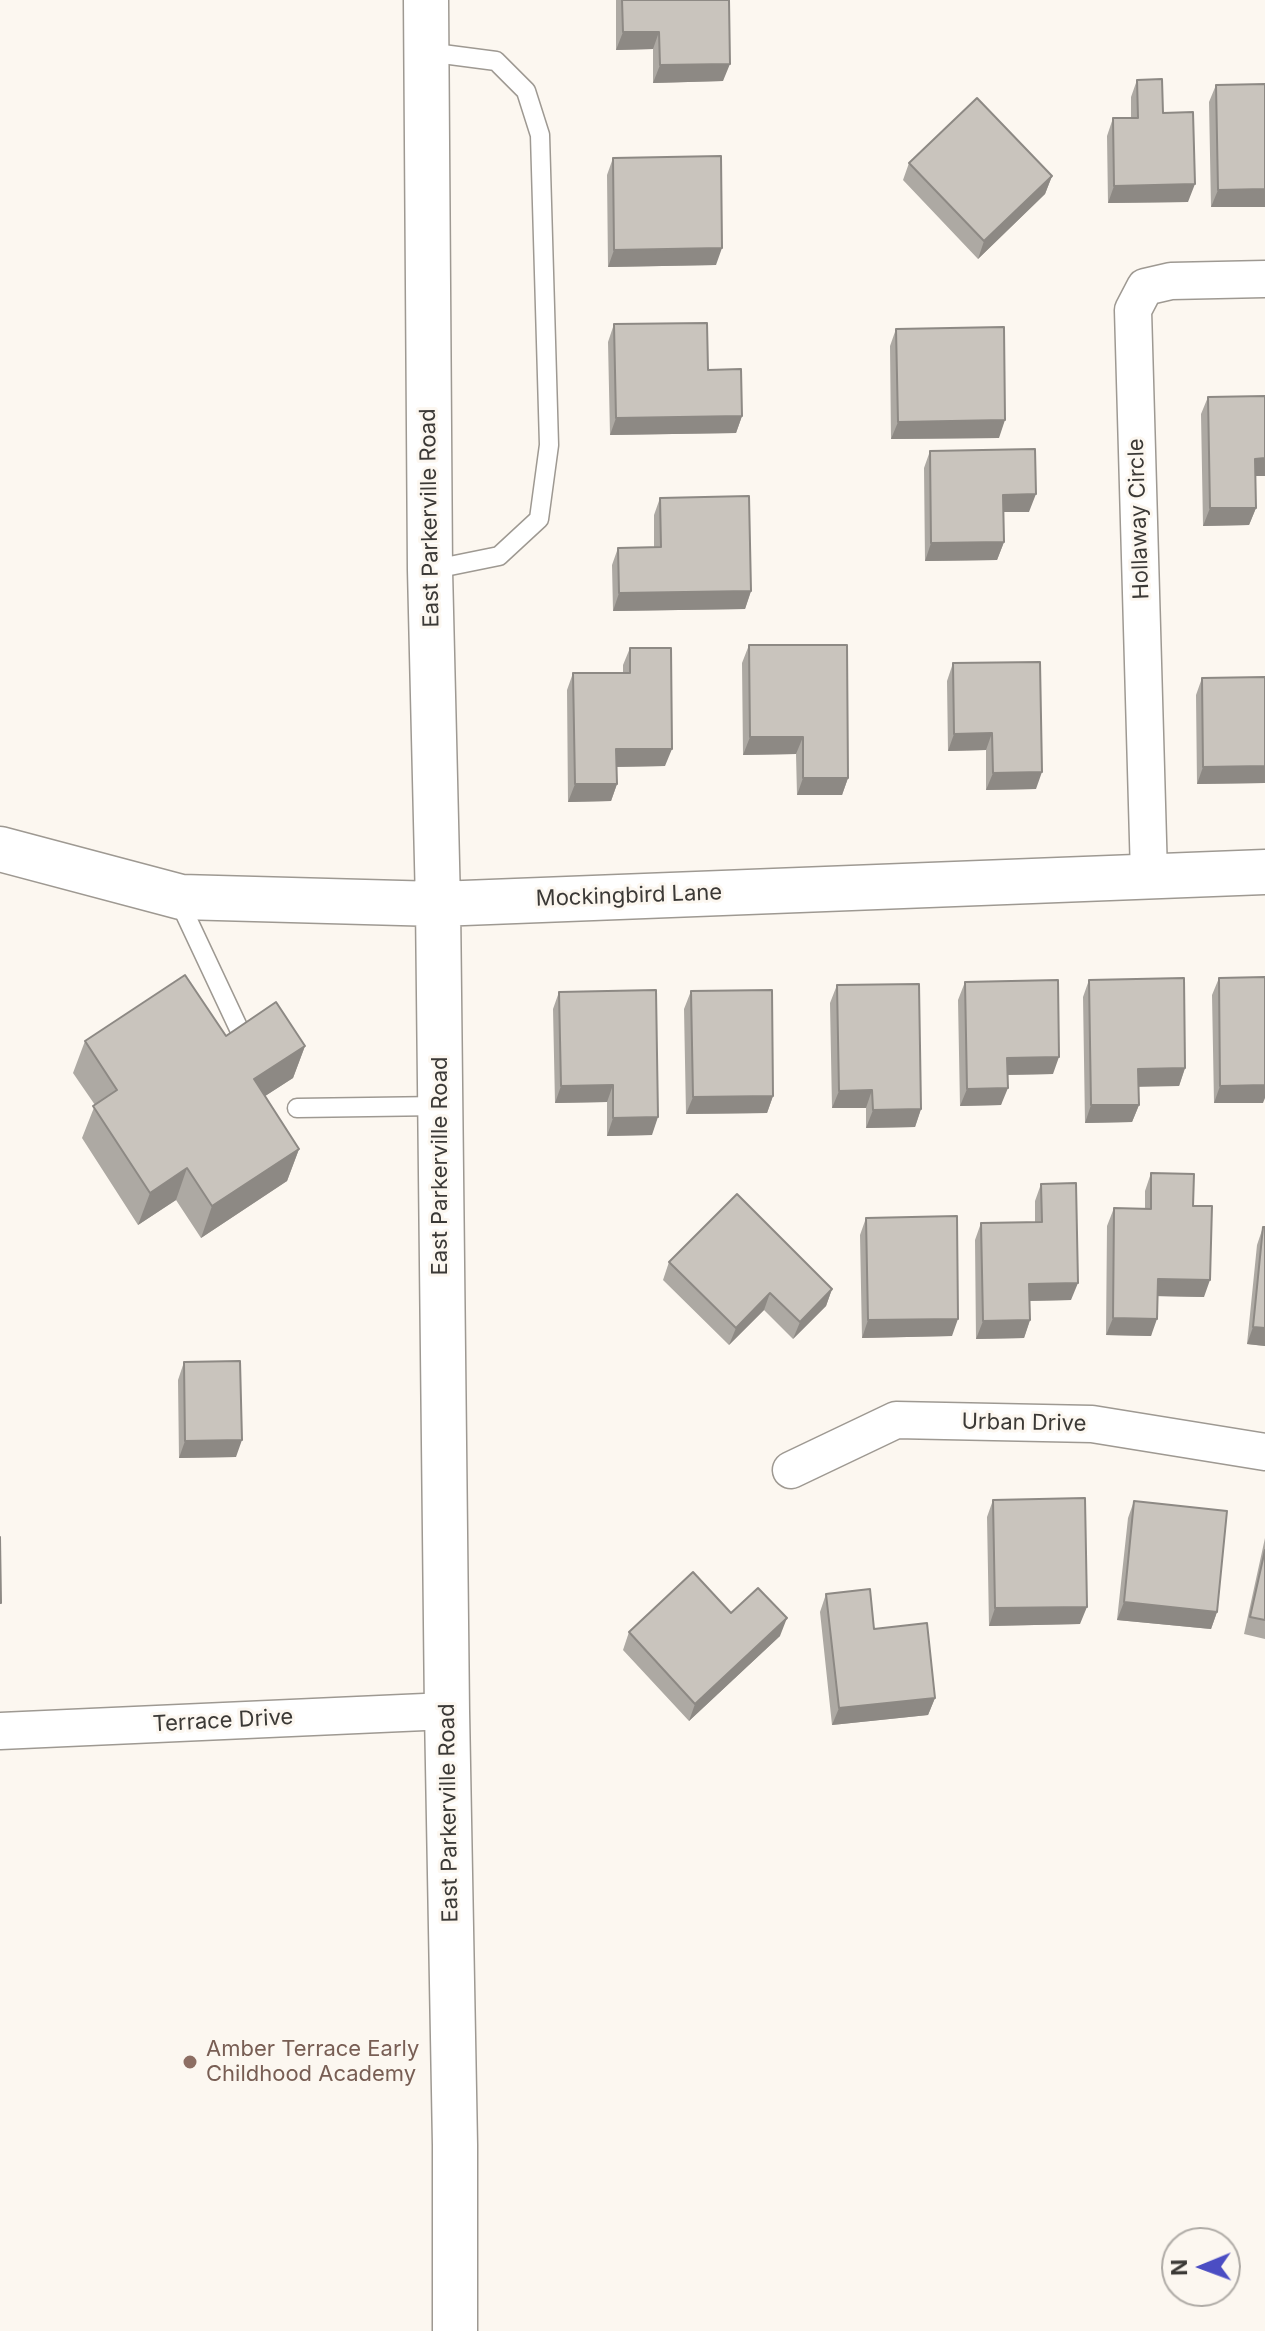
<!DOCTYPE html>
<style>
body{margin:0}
#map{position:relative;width:1265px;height:2331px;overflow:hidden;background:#fcf7f0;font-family:Inter,sans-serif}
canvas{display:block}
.north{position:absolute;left:1161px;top:2227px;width:80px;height:80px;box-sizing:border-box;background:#fcf7f0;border:2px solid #afaba6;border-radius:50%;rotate:269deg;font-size:22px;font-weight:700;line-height:32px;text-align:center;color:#3b3936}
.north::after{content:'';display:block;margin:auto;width:28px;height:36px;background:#4b4dc3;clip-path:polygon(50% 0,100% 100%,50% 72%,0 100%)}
</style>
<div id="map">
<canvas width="1265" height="2331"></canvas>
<div class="north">N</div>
</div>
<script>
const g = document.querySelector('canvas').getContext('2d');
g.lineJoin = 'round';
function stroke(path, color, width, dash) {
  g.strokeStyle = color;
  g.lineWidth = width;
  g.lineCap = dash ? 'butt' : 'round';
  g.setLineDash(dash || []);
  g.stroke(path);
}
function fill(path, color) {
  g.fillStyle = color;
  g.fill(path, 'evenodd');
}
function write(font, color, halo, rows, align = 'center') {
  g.font = font + ' Inter,sans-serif';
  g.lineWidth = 6;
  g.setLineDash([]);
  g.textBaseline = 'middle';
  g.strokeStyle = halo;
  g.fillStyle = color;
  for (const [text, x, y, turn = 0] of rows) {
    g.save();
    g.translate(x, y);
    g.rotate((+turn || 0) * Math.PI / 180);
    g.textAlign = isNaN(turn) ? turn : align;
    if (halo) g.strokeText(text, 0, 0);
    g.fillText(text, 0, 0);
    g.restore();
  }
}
const lane = new Path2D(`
 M 427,52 L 496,61 L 526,91 L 540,135 L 549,445 L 539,519 L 499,556 L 430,570
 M 178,899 L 239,1029
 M 297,1108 L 440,1106`);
const street = new Path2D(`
 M 1149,875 L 1133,310 L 1145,287 L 1171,281 L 1265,279
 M 791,1470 L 896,1420 L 1092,1424 L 1265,1452
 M 0,1731 L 447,1711`);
const secondary = new Path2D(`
 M 426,0 L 430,570 L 438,904 L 447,1711 L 455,2145 L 455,2331
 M 0,849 L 181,897 L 438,904 L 1265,872`);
stroke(lane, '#9e9992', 21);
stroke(street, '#9e9992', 39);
stroke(secondary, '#9e9992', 47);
stroke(lane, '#fff', 18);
stroke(street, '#fff', 36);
stroke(secondary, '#fff', 44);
fill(new Path2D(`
 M 616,0 L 729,0 L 723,81 L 653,83 L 653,49 L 616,50 Z
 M 1137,80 L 1163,113 L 1188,202 L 1108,203 L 1107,136 L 1113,118 L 1131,118 L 1131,97 Z
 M 1265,84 L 1265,207 L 1211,207 L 1209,102 L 1216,85 Z
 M 613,158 L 716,265 L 608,267 L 607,175 Z
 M 909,163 L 1052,176 L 1045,194 L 978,259 L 903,180 Z
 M 614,324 L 708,370 L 742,416 L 736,433 L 610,435 L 608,342 Z
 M 896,329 L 999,438 L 891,439 L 890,346 Z
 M 1208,397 L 1255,476 L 1256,508 L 1249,525 L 1203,526 L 1201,414 Z
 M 930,451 L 1029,512 L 1003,512 L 1004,542 L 997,560 L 925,561 L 924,468 Z
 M 660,498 L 751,591 L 745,609 L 613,611 L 612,565 L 618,548 L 654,547 L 654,515 Z
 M 749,645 L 848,778 L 842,795 L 797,795 L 796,754 L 743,755 L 742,663 Z
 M 630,648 L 665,766 L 617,767 L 617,784 L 611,801 L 568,802 L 567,690 L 573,673 L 623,673 L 623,665 Z
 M 953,663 L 1036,789 L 986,790 L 986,750 L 948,751 L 947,681 Z
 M 1265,677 L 1265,783 L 1197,784 L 1196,695 L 1202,678 Z
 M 1219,978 L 1263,1103 L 1214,1103 L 1212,995 Z
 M 1089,980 L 1185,1068 L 1179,1086 L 1138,1086 L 1139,1105 L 1132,1122 L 1085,1123 L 1083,997 Z
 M 965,982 L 1053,1074 L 1007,1075 L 1001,1105 L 960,1106 L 958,1000 Z
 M 837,985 L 921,1109 L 915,1127 L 866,1128 L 866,1108 L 832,1108 L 830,1003 Z
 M 691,991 L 773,1096 L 767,1113 L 686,1114 L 684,1009 Z
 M 559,992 L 652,1135 L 607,1136 L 607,1102 L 555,1103 L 553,1009 Z
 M 226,1036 L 305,1046 L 293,1078 L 265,1096 L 299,1149 L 287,1181 L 201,1238 L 176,1200 L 138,1225 L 82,1138 L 95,1105 L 73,1073 L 85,1041 Z
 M 1151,1173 L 1193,1206 L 1204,1297 L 1158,1296 L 1151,1336 L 1106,1335 L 1107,1226 L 1114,1208 L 1145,1209 L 1145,1191 Z
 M 1041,1184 L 1071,1300 L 1030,1301 L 1030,1320 L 1024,1338 L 976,1339 L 975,1240 L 981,1223 L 1035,1222 L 1035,1201 Z
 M 866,1218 L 952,1336 L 862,1338 L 860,1235 Z
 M 1263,1227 L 1265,1227 L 1265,1346 L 1247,1344 L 1257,1245 Z
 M 669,1262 L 832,1289 L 826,1306 L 793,1339 L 764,1310 L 729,1345 L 663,1280 Z
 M 184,1362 L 236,1457 L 179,1458 L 178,1380 Z
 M 993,1500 L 1080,1624 L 989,1626 L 987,1517 Z
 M 1134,1501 L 1217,1612 L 1211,1629 L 1117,1620 L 1128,1518 Z
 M 1265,1538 L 1265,1639 L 1244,1634 Z
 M 826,1594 L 874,1629 L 935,1698 L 928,1715 L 832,1725 L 820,1612 Z
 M 731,1613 L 780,1636 L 689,1721 L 623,1650 L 629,1632 Z`), '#ada9a3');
fill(new Path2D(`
 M 623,32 L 659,32 L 653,49 L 616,50 Z
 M 730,64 L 723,81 L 653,83 L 660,65 Z
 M 1052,176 L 1045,194 L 978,259 L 984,241 Z
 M 1195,184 L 1188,202 L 1108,203 L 1114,186 Z
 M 1265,189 L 1265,207 L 1211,207 L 1218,190 Z
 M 722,248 L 716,265 L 608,267 L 614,250 Z
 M 742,416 L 736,433 L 610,435 L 616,418 Z
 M 1005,420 L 999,438 L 891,439 L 898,422 Z
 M 1265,458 L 1265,476 L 1248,476 L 1255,459 Z
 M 1036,494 L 1029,512 L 996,512 L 1003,495 Z
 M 1210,508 L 1256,508 L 1249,525 L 1203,526 Z
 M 1004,542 L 997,560 L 925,561 L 931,543 Z
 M 751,591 L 745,609 L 613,611 L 619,593 Z
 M 992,733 L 986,750 L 948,751 L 954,734 Z
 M 750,737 L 803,737 L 796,754 L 743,755 Z
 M 616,749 L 672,749 L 665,766 L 610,767 Z
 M 1265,766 L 1265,783 L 1197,784 L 1203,767 Z
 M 1042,772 L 1036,789 L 986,790 L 993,773 Z
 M 803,778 L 848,778 L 842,795 L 797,795 Z
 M 575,784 L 617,784 L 611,801 L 568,802 Z
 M 305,1046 L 293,1078 L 242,1111 L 254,1079 Z
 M 1059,1057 L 1053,1074 L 1001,1075 L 1007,1058 Z
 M 1185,1068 L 1179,1086 L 1132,1087 L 1138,1069 Z
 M 613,1085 L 607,1102 L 555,1103 L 561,1086 Z
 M 1265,1085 L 1265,1098 L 1263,1103 L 1214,1103 L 1220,1086 Z
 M 1008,1088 L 1001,1105 L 960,1106 L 967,1089 Z
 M 872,1090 L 866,1108 L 832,1108 L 839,1091 Z
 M 773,1096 L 767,1113 L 686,1114 L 693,1097 Z
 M 1091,1105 L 1139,1105 L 1132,1122 L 1085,1123 Z
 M 921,1109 L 915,1127 L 866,1128 L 873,1110 Z
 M 658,1117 L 652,1135 L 607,1136 L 613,1118 Z
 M 299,1149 L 287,1181 L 201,1238 L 212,1206 Z
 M 187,1168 L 176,1200 L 138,1225 L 150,1193 Z
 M 1158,1279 L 1210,1280 L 1204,1297 L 1152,1296 Z
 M 1078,1283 L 1071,1300 L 1023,1301 L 1029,1284 Z
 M 832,1289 L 826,1306 L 793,1339 L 800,1322 Z
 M 770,1293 L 764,1310 L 729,1345 L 736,1328 Z
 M 1113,1318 L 1157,1319 L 1151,1336 L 1106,1335 Z
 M 958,1319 L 952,1336 L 862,1338 L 868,1320 Z
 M 1030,1320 L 1024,1338 L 976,1339 L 983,1321 Z
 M 1253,1327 L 1265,1328 L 1265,1346 L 1247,1344 Z
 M 242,1440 L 236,1457 L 179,1458 L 185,1441 Z
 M 1124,1602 L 1217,1612 L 1211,1629 L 1117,1620 Z
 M 1087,1607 L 1080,1624 L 989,1626 L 995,1608 Z
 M 787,1618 L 780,1636 L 689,1721 L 695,1704 Z
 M 935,1698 L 928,1715 L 832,1725 L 839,1708 Z`), '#8d8984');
const building = new Path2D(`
 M 622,0 L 729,0 L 730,64 L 660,65 L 659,32 L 623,32 Z
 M 1162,79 L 1163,113 L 1193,112 L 1195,184 L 1114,186 L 1113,118 L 1138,118 L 1137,80 Z
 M 1265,84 L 1265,189 L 1218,190 L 1216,85 Z
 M 977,98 L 1052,176 L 984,241 L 909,163 Z
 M 721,156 L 722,248 L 614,250 L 613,158 Z
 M 707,323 L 708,370 L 741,369 L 742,416 L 616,418 L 614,324 Z
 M 1004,327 L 1005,420 L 898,422 L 896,329 Z
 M 1265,396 L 1265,458 L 1255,459 L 1256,508 L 1210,508 L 1208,397 Z
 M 1035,449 L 1036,494 L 1003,495 L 1004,542 L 931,543 L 930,451 Z
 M 749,496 L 751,591 L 619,593 L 618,548 L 661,547 L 660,498 Z
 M 749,645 L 847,645 L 848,778 L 803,778 L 803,737 L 750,737 Z
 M 630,648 L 671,648 L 672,749 L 616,749 L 617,784 L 575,784 L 573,673 L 630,673 Z
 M 1040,662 L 1042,772 L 993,773 L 992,733 L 954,734 L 953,663 Z
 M 1265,677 L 1265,766 L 1203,767 L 1202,678 Z
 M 185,975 L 226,1036 L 276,1002 L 305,1046 L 254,1079 L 299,1149 L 212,1206 L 187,1168 L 150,1193 L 93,1106 L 117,1090 L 85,1041 Z
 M 1265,977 L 1265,1085 L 1220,1086 L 1219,978 Z
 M 1184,978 L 1185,1068 L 1138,1069 L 1139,1105 L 1091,1105 L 1089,980 Z
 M 1058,980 L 1059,1057 L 1007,1058 L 1008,1088 L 967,1089 L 965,982 Z
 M 919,984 L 921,1109 L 873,1110 L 872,1090 L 839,1091 L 837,985 Z
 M 656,990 L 658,1117 L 613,1118 L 613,1085 L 561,1086 L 559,992 Z
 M 772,990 L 773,1096 L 693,1097 L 691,991 Z
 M 1151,1173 L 1194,1174 L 1193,1206 L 1212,1206 L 1210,1280 L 1158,1279 L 1157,1319 L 1113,1318 L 1114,1208 L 1151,1209 Z
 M 1076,1183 L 1078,1283 L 1029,1284 L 1030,1320 L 983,1321 L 981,1223 L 1042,1222 L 1041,1184 Z
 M 737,1194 L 832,1289 L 800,1322 L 770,1293 L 736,1328 L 669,1262 Z
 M 957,1216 L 958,1319 L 868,1320 L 866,1218 Z
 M 1263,1227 L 1265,1227 L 1265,1328 L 1253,1327 Z
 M 240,1361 L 242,1440 L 185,1441 L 184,1362 Z
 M 1085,1498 L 1087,1607 L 995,1608 L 993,1500 Z
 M 1134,1501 L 1227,1511 L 1217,1612 L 1124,1602 Z
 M 0,1537 L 1,1603 L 0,1603 Z
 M 1265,1550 L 1265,1620 L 1250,1617 Z
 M 693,1572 L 731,1613 L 758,1588 L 787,1618 L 695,1704 L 629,1632 Z
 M 870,1589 L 874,1629 L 927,1623 L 935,1698 L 839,1708 L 826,1594 Z`);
fill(building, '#c9c4bd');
stroke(building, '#8d8984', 2);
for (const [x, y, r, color] of [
 [190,2062,8,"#8d6e63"]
]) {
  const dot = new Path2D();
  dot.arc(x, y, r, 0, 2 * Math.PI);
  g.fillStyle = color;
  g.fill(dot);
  stroke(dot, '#fcf7f0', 3);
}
write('22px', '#3b3936', '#fcf7f0', [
 ["East Parkerville Road",430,518,-91],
 ["Hollaway Circle",1139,519,-92],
 ["Mockingbird Lane",629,896,-2],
 ["East Parkerville Road",440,1166,-90],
 ["Urban Drive",1024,1423,1],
 ["Terrace Drive",223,1721,-3],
 ["East Parkerville Road",449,1813,-91]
]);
write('22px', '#785e54', '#fcf7f0', [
 ["Amber Terrace Early",206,2049],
 ["Childhood Academy",206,2074]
], 'left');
</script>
